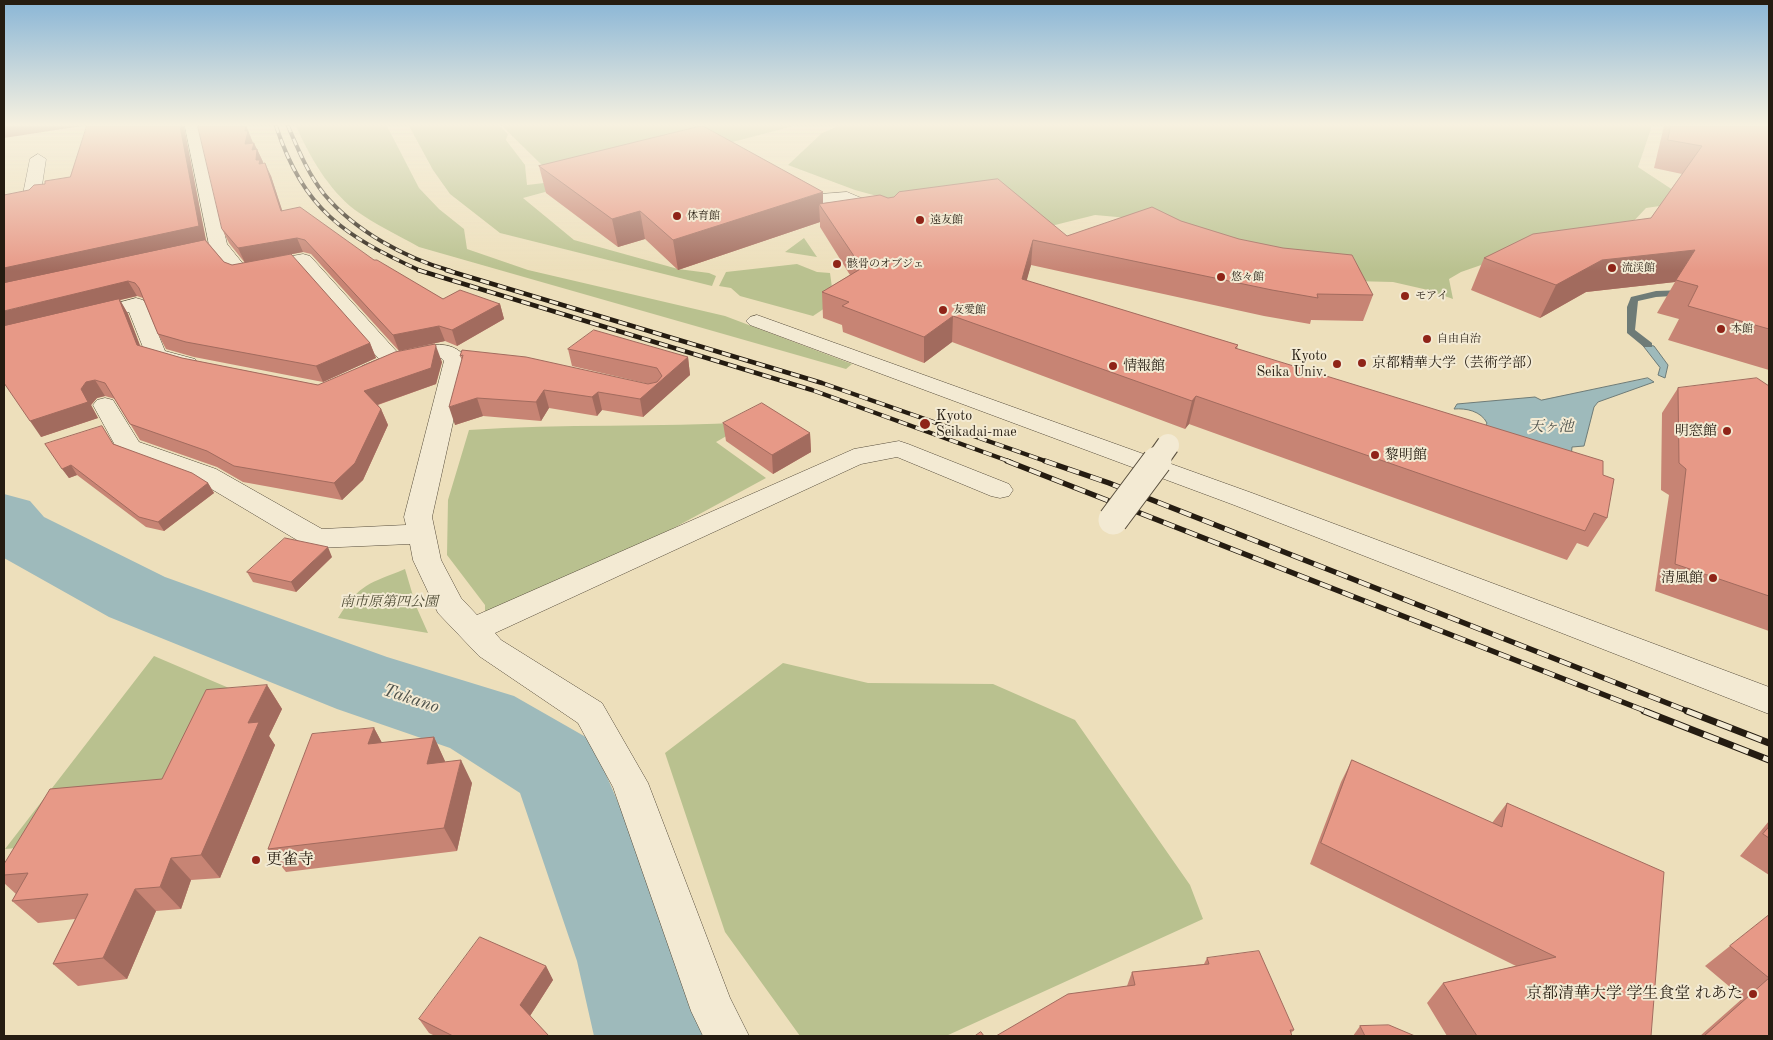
<!DOCTYPE html>
<meta charset="utf-8">
<style>
body{margin:0}
#map{position:relative;width:1773px;height:1040px;overflow:hidden;background:#eddfbb;font-family:"Old Standard TT",serif}
canvas{display:block}
.frame{position:absolute;inset:0;border:5px solid #251c11;pointer-events:none}
</style>
<div id="map">
<canvas width="1773" height="1040"></canvas>
<div class="frame"></div>
</div>
<script>
const g = document.querySelector('canvas').getContext('2d');
g.lineJoin = 'round';
function fill(path, color) {
  g.fillStyle = color;
  g.fill(path, 'evenodd');
}
function stroke(path, color, width, dash) {
  g.strokeStyle = color;
  g.lineWidth = width;
  g.lineCap = dash ? 'butt' : 'round';
  g.setLineDash(dash || []);
  g.stroke(path);
}
function write(font, color, halo, rows, align = 'center') {
  g.font = font + ' "Old Standard TT","Noto Serif JP",serif';
  g.lineWidth = 4;
  g.setLineDash([]);
  g.textBaseline = 'middle';
  g.strokeStyle = halo;
  g.fillStyle = color;
  for (const [text, x, y, turn = 0] of rows) {
    g.save();
    g.translate(x, y);
    g.rotate((+turn || 0) * Math.PI / 180);
    g.textAlign = isNaN(turn) ? turn : align;
    if (halo) g.strokeText(text, 0, 0);
    g.fillText(text, 0, 0);
    g.restore();
  }
}
fill(new Path2D(`
 M 296,126 L 387,126 L 419,188 L 439,209 L 464,229 L 467,249 L 528,270 L 725,316 L 852,364 L 846,369 L 419,247 C 398,235 374,224 355,210 C 328,189 310,157 296,126 Z
 M 409,126 L 500,126 L 508,134 L 506,140 L 525,165 L 527,185 L 544,183 L 556,189 L 523,198 L 574,240 L 678,269 L 709,273 L 716,276 L 712,286 L 500,233 L 450,194 L 433,170 Z
 M 502,126 L 794,126 L 717,146 L 546,169 Z
 M 838,126 L 1652,126 L 1638,167 L 1682,196 L 1674,204 L 1646,208 L 1631,224 L 1510,255 L 1461,272 L 1449,279 L 1453,299 L 1428,290 L 1393,282 L 1353,281 L 1128,218 L 1095,215 L 1043,228 L 899,202 L 855,190 L 788,165 L 822,133 Z
 M 804,238 L 817,257 L 785,252 Z
 M 797,264 L 817,272 L 830,273 L 834,302 L 813,316 L 740,296 L 731,288 L 719,286 L 726,272 Z
 M 751,422 L 716,442 L 766,478 L 670,530 L 485,613 L 485,605 L 447,555 L 448,500 L 469,430 C 563,423 657,428 751,422 Z
 M 405,569 L 416,606 L 428,633 L 338,618 C 360,583 369,584 405,569 Z
 M 154,656 L 236,691 L 162,804 L 53,845 L 5,849 Z
 M 783,663 L 868,683 L 993,684 L 1075,720 L 1190,885 L 1203,919 L 946,1036 L 800,1036 L 725,932 L 665,753 Z`), '#b9c18f');
const water = new Path2D(`
 M 1642,344 L 1654,346 L 1668,365 L 1665,378 L 1658,375 L 1660,368 Z
 M 1648,378 L 1654,382 L 1598,402 L 1594,407 L 1584,446 L 1572,447 L 1571,458 L 1485,427 L 1487,423 C 1481,411 1466,408 1454,409 L 1457,404 L 1535,397 L 1541,400 Z`);
fill(water, '#9ebabb');
stroke(water, '#6e7b77', 1);
fill(new Path2D(`
 M 1685,290 L 1690,293 L 1688,295 L 1656,297 L 1638,301 L 1635,330 L 1652,343 L 1652,347 L 1644,347 L 1627,333 L 1627,307 L 1631,297 L 1656,291 Z`), '#6e7b77');
fill(new Path2D(`
 M 4,494 L 30,501 L 44,517 L 165,577 L 387,657 L 514,696 L 591,740 L 687,961 L 710,1036 L 594,1036 L 577,961 L 520,793 L 450,748 L 337,709 L 109,617 L 4,558 Z`), '#9ebabb');
const street = new Path2D(`
 M 185,126 L 199,126 L 227,244 L 244,265 L 303,254 L 310,256 L 398,353 C 422,347 450,335 467,359 L 432,517 L 441,560 L 461,598 L 477,615 L 854,449 L 899,441 L 908,444 L 1009,484 L 1013,490 L 1009,496 L 1000,498 L 991,496 L 897,457 L 861,464 L 495,633 L 501,640 L 602,703 L 648,783 L 730,998 L 749,1036 L 703,1036 L 691,1011 L 613,787 L 578,723 L 479,656 L 438,613 L 413,560 L 410,544 L 317,548 L 307,546 L 198,481 L 120,452 L 116,447 L 93,405 L 97,400 L 105,398 L 113,400 L 139,442 L 216,469 L 322,529 L 406,525 L 404,517 L 444,361 L 441,358 L 401,365 L 370,378 L 362,376 L 359,371 L 362,366 L 379,359 L 298,267 L 239,278 L 232,276 L 209,245 Z
 M 38,154 L 46,159 L 40,198 L 37,202 L 4,208 L 4,198 L 23,194 L 30,159 Z
 M 847,192 L 866,200 L 881,203 L 894,213 L 891,217 C 885,218 860,211 853,208 C 849,206 846,203 842,203 C 829,201 815,207 802,204 L 799,200 L 802,196 L 808,195 Z
 M 136,298 L 143,300 L 146,304 L 165,351 L 195,359 L 198,364 L 195,369 L 187,371 L 148,360 L 129,312 L 87,323 L 80,321 L 77,317 L 80,313 Z
 M 757,315 L 1252,493 L 1769,687 L 1769,714 L 1234,505 L 750,325 L 746,321 L 750,317 Z`);
stroke(street, '#574d3c', 1);
fill(street, '#f3ead3');
const railFar3 = new Path2D(`
 M 276,126 C 304,210 344,236 421,271
 M 288,126 C 298,149 308,174 324,194 C 355,231 405,258 451,271`);
const railFar2 = new Path2D(`
 M 418,270 L 812,390 L 1011,462
 M 446,270 L 822,383 L 1048,462`);
const railFar1 = new Path2D(`
 M 1007,461 L 1648,712
 M 1045,461 L 1109,483 L 1690,712`);
const rail = new Path2D(`
 M 1644,711 L 1769,760
 M 1687,711 L 1769,743`);
stroke(railFar3, '#251c11', 4);
stroke(railFar2, '#251c11', 4.5);
stroke(railFar1, '#251c11', 5.5);
stroke(rail, '#251c11', 7);
stroke(railFar3, '#f3ead3', 2.5, [7]);
stroke(railFar2, '#f3ead3', 3, [9]);
stroke(railFar1, '#f3ead3', 4, [12]);
stroke(rail, '#f3ead3', 5, [16]);
const streetBridgeFar1 = new Path2D(`
 M 1156,462 L 1168,445`);
const streetBridge = new Path2D(`
 M 1113,520 L 1157,461`);
stroke(streetBridgeFar1, '#574d3c', 24, []);
stroke(streetBridge, '#574d3c', 31, []);
stroke(streetBridgeFar1, '#f3ead3', 22);
stroke(streetBridge, '#f3ead3', 29);
fill(new Path2D(`
 M 183,126 L 206,240 L 224,262 L 232,265 L 245,263 L 229,243 L 222,229 L 247,128 L 253,143 L 254,143 L 256,149 L 257,149 L 263,162 L 262,164 L 271,176 L 282,211 L 374,260 L 443,299 L 500,304 L 504,319 L 457,346 L 445,341 L 399,351 L 311,254 L 303,252 L 275,257 L 370,343 L 376,358 L 323,382 L 194,357 L 166,349 L 158,334 L 143,298 L 137,296 L 120,300 L 128,314 L 140,346 L 182,358 L 318,385 L 442,362 L 436,384 L 378,405 L 381,409 L 388,425 L 363,480 L 342,500 L 243,482 L 217,467 L 140,440 L 115,399 L 105,396 L 97,398 L 91,405 L 98,418 L 41,437 L 29,190 L 45,184 L 70,177 Z
 M 1664,126 L 1769,126 L 1769,370 L 1668,340 L 1679,319 L 1657,313 L 1675,282 L 1586,292 L 1540,318 L 1471,290 L 1484,258 L 1651,218 L 1682,174 L 1654,168 Z
 M 539,166 L 823,203 L 888,198 L 1067,236 L 1181,221 L 1373,295 L 1363,321 L 1311,320 L 1310,324 L 1264,316 L 1031,265 L 1026,281 L 1238,345 L 1237,349 L 1603,475 L 1607,518 L 1588,547 L 1577,543 L 1567,560 L 1189,424 L 1185,429 L 952,342 L 924,363 L 843,332 L 842,325 L 823,318 L 822,292 L 850,275 L 820,227 L 820,222 L 678,270 L 645,239 L 618,247 L 546,193 Z
 M 568,349 L 688,357 L 690,375 L 643,417 L 602,410 L 597,416 L 549,408 L 541,421 L 483,416 L 455,425 L 462,360 L 460,356 L 649,384 L 572,366 Z
 M 1769,386 L 1769,631 L 1655,591 L 1669,495 L 1661,490 L 1662,413 L 1678,388 Z
 M 723,423 L 810,433 L 811,452 L 773,474 L 726,441 Z
 M 45,444 L 114,444 L 208,483 L 214,493 L 164,531 L 146,527 L 77,475 L 69,478 Z
 M 332,557 L 296,592 L 253,582 L 247,572 Z
 M 267,685 L 282,709 L 269,736 L 275,745 L 220,878 L 191,880 L 181,909 L 156,911 L 127,979 L 78,986 L 53,964 L 75,919 L 38,923 L 12,901 L 16,894 L 4,883 L 4,864 L 162,779 Z
 M 374,728 L 382,743 L 434,737 L 445,762 L 472,783 L 457,851 L 286,872 L 268,849 Z
 M 1352,760 L 1492,823 L 1507,803 L 1651,1036 L 1447,1036 L 1427,1003 L 1443,983 L 1516,966 L 1310,864 L 1341,782 Z
 M 1769,821 L 1769,875 L 1740,856 Z
 M 1769,915 L 1769,1036 L 1700,1036 L 1743,998 L 1705,966 L 1730,946 Z
 M 1207,958 L 1294,1030 L 1291,1033 L 1127,986 L 1132,972 L 1204,964 Z
 M 546,966 L 553,980 L 530,1016 L 549,1036 L 435,1036 L 429,1033 L 419,1019 Z
 M 1360,1026 L 1415,1036 L 1353,1036 Z`), '#c78474');
fill(new Path2D(`
 M 4,126 L 82,126 L 4,138 Z
 M 180,126 L 184,126 L 206,241 L 4,285 L 4,268 Z
 M 241,126 L 247,126 L 247,128 L 253,143 L 245,144 Z
 M 254,143 L 263,162 L 261,174 L 252,150 Z
 M 265,163 L 271,176 L 287,225 L 281,211 Z
 M 823,192 L 823,210 L 819,204 L 820,222 L 678,270 L 673,240 Z
 M 640,211 L 645,239 L 618,247 L 612,219 Z
 M 297,238 L 303,252 L 245,263 L 238,248 Z
 M 1033,240 L 1031,265 L 1020,305 L 1022,279 Z
 M 1695,250 L 1675,282 L 1586,292 L 1540,318 L 1556,285 L 1602,260 Z
 M 128,281 L 137,296 L 120,300 L 128,314 L 146,361 L 4,329 L 4,311 Z
 M 500,304 L 504,319 L 457,346 L 452,330 Z
 M 953,316 L 952,342 L 924,363 L 924,337 Z
 M 439,326 L 445,341 L 399,351 L 393,335 Z
 M 370,343 L 376,358 L 323,382 L 316,366 Z
 M 436,346 L 442,362 L 436,384 L 371,407 L 364,391 Z
 M 688,357 L 690,375 L 643,417 L 640,399 Z
 M 95,380 L 105,396 L 97,398 L 91,405 L 98,418 L 41,437 L 30,421 L 81,389 L 86,382 Z
 M 544,390 L 549,408 L 541,421 L 536,402 Z
 M 598,392 L 602,410 L 597,416 L 592,397 Z
 M 1196,396 L 1189,424 L 1185,429 L 1192,401 Z
 M 477,398 L 483,416 L 455,425 L 449,407 Z
 M 381,409 L 388,425 L 363,480 L 342,500 L 334,483 Z
 M 810,433 L 811,452 L 773,474 L 772,455 Z
 M 71,465 L 77,475 L 69,478 L 62,469 Z
 M 208,483 L 214,493 L 164,531 L 158,522 Z
 M 328,547 L 332,557 L 296,592 L 291,582 Z
 M 267,685 L 282,709 L 269,736 L 275,745 L 220,878 L 201,855 L 248,723 Z
 M 374,728 L 387,752 L 368,744 Z
 M 434,737 L 445,761 L 439,787 L 427,764 Z
 M 461,760 L 472,783 L 457,851 L 444,828 Z
 M 171,858 L 191,880 L 181,909 L 160,887 Z
 M 135,889 L 156,911 L 127,979 L 103,958 Z
 M 546,966 L 553,980 L 528,1019 L 520,1005 Z`), '#a26b5e');
const building = new Path2D(`
 M 87,126 L 180,126 L 199,226 L 4,268 L 4,195 L 29,190 L 34,185 L 45,184 L 45,181 L 70,177 Z
 M 198,126 L 241,126 L 241,127 L 246,126 L 245,131 L 248,131 L 245,144 L 254,143 L 252,150 L 257,149 L 256,160 L 260,160 L 259,164 L 265,163 L 281,211 L 300,207 L 374,260 L 377,260 L 443,299 L 460,290 L 500,304 L 452,330 L 439,326 L 393,335 L 305,240 L 297,238 L 238,248 L 222,229 Z
 M 701,126 L 703,126 L 823,192 L 673,240 L 640,211 L 612,219 L 539,166 Z
 M 1671,126 L 1769,126 L 1769,329 L 1688,306 L 1698,286 L 1676,280 L 1695,250 L 1602,260 L 1556,285 L 1484,258 L 1533,234 L 1651,218 L 1702,146 L 1668,140 Z
 M 998,179 L 1067,236 L 1152,207 L 1181,221 L 1239,239 L 1283,248 L 1352,255 L 1373,295 L 1317,294 L 1318,298 L 1272,290 L 1033,240 L 1022,279 L 1238,345 L 1235,348 L 1603,461 L 1603,475 L 1614,479 L 1607,518 L 1594,513 L 1585,531 L 1196,396 L 1192,401 L 953,316 L 924,337 L 842,306 L 849,302 L 822,292 L 862,268 L 819,204 L 880,195 L 888,198 L 894,197 L 899,192 Z
 M 205,240 L 224,262 L 232,265 L 291,254 L 370,343 L 316,366 L 186,342 L 158,334 L 139,288 L 135,283 L 128,281 L 4,311 L 4,283 Z
 M 119,299 L 137,345 L 182,358 L 318,385 L 395,352 L 435,344 L 436,346 L 431,368 L 364,391 L 381,409 L 355,463 L 334,483 L 234,466 L 207,451 L 130,424 L 105,383 L 95,380 L 86,382 L 81,389 L 88,402 L 30,421 L 4,383 L 4,326 Z
 M 594,330 L 688,357 L 640,399 L 598,392 L 592,397 L 544,390 L 536,402 L 477,398 L 449,407 L 463,355 L 460,356 L 462,350 L 526,357 L 648,384 L 657,382 L 662,376 L 657,368 L 568,349 Z
 M 1757,378 L 1769,386 L 1769,596 L 1675,564 L 1686,469 L 1679,463 L 1678,388 Z
 M 762,403 L 810,433 L 772,455 L 723,423 Z
 M 102,426 L 113,444 L 192,473 L 208,483 L 158,522 L 139,517 L 71,465 L 62,469 L 45,444 Z
 M 285,538 L 328,547 L 291,582 L 247,572 Z
 M 267,685 L 248,723 L 259,722 L 201,855 L 171,858 L 160,887 L 135,889 L 103,958 L 53,964 L 88,894 L 12,901 L 28,873 L 4,875 L 4,864 L 50,789 L 162,779 L 206,690 Z
 M 374,728 L 368,744 L 434,737 L 427,764 L 461,760 L 444,828 L 268,849 L 312,734 Z
 M 1352,760 L 1502,827 L 1507,803 L 1664,872 L 1651,1036 L 1477,1036 L 1443,983 L 1556,957 L 1321,843 Z
 M 1769,827 L 1769,838 L 1763,834 Z
 M 1769,915 L 1769,1036 L 1704,1036 L 1769,978 L 1730,946 Z
 M 480,937 L 546,966 L 520,1005 L 549,1036 L 453,1036 L 419,1019 Z
 M 1259,951 L 1294,1030 L 1290,1030 L 1292,1036 L 996,1036 L 1068,994 L 1135,985 L 1132,972 L 1209,964 L 1207,958 Z
 M 1389,1025 L 1415,1036 L 1365,1036 L 1360,1026 Z
 M 981,1032 L 984,1036 L 975,1036 Z`);
fill(building, '#e79987');
stroke(building, '#a26b5e', 1);
const sky = g.createLinearGradient(0, 0, 0, 271);
sky.addColorStop(0, '#8ab6d6');
sky.addColorStop(0.46, '#f7f1e0');
sky.addColorStop(1, '#f7f1e000');
g.fillStyle = sky;
g.fillRect(0, 0, 1773, 271);
for (const [x, y, r, color] of [
 [677,216,5,"#8f2418"],
 [920,220,5,"#8f2418"],
 [837,264,5,"#8f2418"],
 [1612,268,5,"#8f2418"],
 [1221,277,5,"#8f2418"],
 [1405,296,5,"#8f2418"],
 [943,310,5,"#8f2418"],
 [1721,329,5,"#8f2418"],
 [1427,339,5,"#8f2418"],
 [1362,363,5,"#8f2418"],
 [1337,364,5,"#8f2418"],
 [1113,366,5,"#8f2418"],
 [925,424,6,"#8f2418"],
 [1727,431,5,"#8f2418"],
 [1375,455,5,"#8f2418"],
 [1713,578,5,"#8f2418"],
 [256,860,5,"#8f2418"],
 [1753,994,5,"#8f2418"]
]) {
  const dot = new Path2D();
  dot.arc(x, y, r, 0, 2 * Math.PI);
  g.fillStyle = color;
  g.fill(dot);
  stroke(dot, '#f3ead3', 2);
}
write('11px', '#251c11', '#f3ead3', [
 ["体育館",687,216],
 ["遠友館",930,220],
 ["骸骨のオブジェ",847,264],
 ["流渓館",1622,268],
 ["悠々館",1231,277],
 ["モアイ",1415,296],
 ["友愛館",953,310],
 ["本館",1731,329],
 ["自由自治",1437,339]
], 'left');
write('14px', '#251c11', '#f3ead3', [
 ["Kyoto",1327,356,"right"],
 ["Seika Univ.",1327,372,"right"],
 ["京都精華大学（芸術学部）",1372,363],
 ["情報館",1123,366],
 ["Kyoto",936,416],
 ["Seikadai-mae",936,432],
 ["明窓館",1717,431,"right"],
 ["黎明館",1385,455],
 ["清風館",1703,578,"right"]
], 'left');
write('italic 14px', '#514e37', '#f3ead3', [
 ["南市原第四公園",389,602]
]);
write('italic 15px', '#4f534c', '#f3ead3', [
 ["天ヶ池",1551,427]
]);
write('16px', '#251c11', '#f3ead3', [
 ["更雀寺",266,860],
 ["京都清華大学 学生食堂 れあた",1743,994,"right"]
], 'left');
write('italic 18px', '#4f534c', '#f3ead3', [
 ["Takano",411,699,18]
]);
</script>
